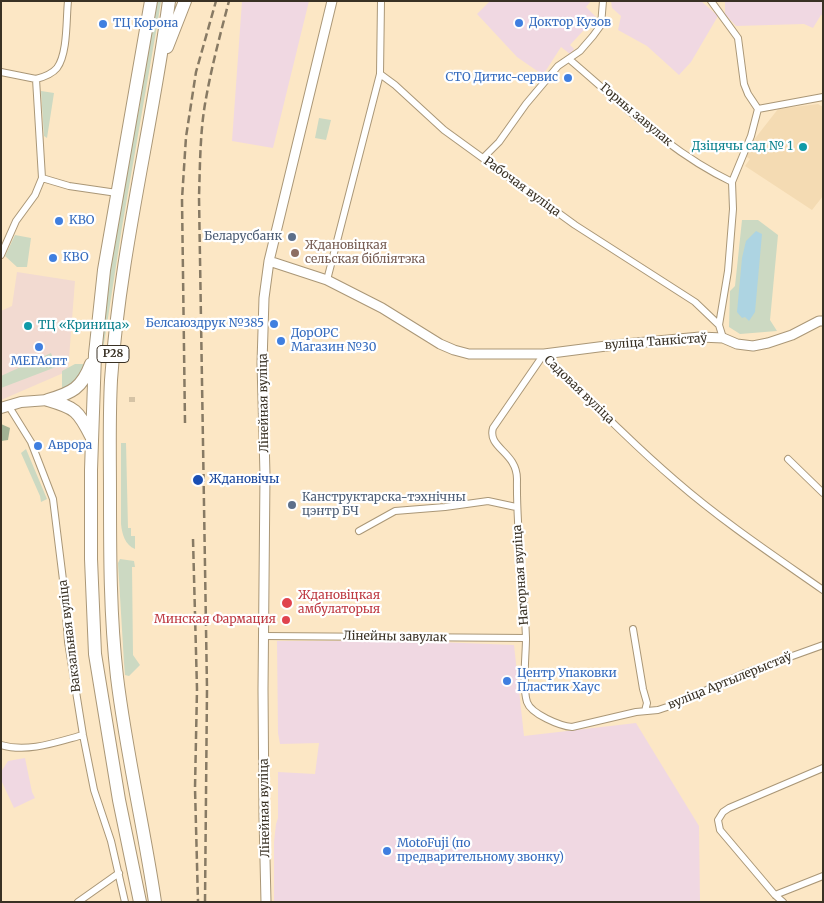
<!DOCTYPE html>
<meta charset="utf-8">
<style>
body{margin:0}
#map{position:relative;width:824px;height:903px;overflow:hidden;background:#fce7c5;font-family:Merriweather,serif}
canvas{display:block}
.frame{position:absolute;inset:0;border:2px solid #393124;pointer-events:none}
</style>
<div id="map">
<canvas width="824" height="903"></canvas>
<div class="frame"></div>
</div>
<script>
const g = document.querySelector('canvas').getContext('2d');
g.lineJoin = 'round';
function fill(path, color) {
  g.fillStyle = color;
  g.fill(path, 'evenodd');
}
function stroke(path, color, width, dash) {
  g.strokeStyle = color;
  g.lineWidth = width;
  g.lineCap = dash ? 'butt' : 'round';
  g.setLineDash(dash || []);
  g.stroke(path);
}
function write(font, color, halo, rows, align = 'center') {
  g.font = font + ' Merriweather,serif';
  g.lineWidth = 4.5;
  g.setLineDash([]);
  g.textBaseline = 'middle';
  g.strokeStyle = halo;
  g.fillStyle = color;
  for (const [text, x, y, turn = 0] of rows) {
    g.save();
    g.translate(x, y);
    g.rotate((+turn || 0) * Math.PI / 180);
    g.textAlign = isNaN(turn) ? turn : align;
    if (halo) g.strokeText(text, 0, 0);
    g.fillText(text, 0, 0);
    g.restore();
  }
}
fill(new Path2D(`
 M 17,272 L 75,281 L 68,371 L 1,400 L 1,311 L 12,306 Z`), '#f2dad1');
fill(new Path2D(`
 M 242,1 L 309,1 L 273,148 L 232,141 Z
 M 490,1 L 591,1 L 586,7 L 596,17 L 570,45 L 574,49 L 570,54 L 561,47 L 543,75 L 517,57 L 477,14 Z
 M 611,1 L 701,1 L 718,16 L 691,62 L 679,75 L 647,46 L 618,30 L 621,16 L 612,8 Z
 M 725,1 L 823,1 L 823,15 L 821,15 L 813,28 L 804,24 L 736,26 L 725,14 Z
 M 277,641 L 412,641 L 514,645 L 524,736 L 636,723 L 699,826 L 700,902 L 274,902 L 274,842 L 276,824 L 278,818 L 278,772 L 315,774 L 319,743 L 280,744 L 278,733 Z
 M 25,758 L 32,792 L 35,798 L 14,808 L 1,780 L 1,772 L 8,761 Z`), '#f0d8e2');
fill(new Path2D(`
 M 818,104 L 823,107 L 823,196 L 812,210 L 745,166 L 750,159 L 747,157 L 746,150 L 778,109 Z`), '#f4dbb3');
fill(new Path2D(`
 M 157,1 L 161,1 L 157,26 L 122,227 L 101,363 L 97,367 L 116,225 L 140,104 Z
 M 41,91 L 54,93 L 47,138 L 44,136 Z
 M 319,118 L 331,120 L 326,140 L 315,138 Z
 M 742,220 L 758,220 L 778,235 L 770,320 L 777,331 L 740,334 L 729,327 L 730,291 L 735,286 Z
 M 15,235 L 31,238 L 27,267 L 17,267 L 5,256 Z
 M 51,353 L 56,367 L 1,388 L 1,376 Z
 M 75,364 L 84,364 C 83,382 75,383 62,392 L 62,371 Z
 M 121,443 L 126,443 L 128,528 L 131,528 L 131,536 L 135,536 L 135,549 C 125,545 122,534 121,524 Z
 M 26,449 L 47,499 L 41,502 L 40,496 L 21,453 Z
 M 120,559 L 134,561 L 135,567 L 132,567 L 133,655 L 140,665 L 129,676 L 125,675 L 124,663 L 118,563 Z`), '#ccd9c2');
fill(new Path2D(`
 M 1,424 L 10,428 L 8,440 L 1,441 Z`), '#a2b294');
fill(new Path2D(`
 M 756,231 L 762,234 L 755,312 L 749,321 L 745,317 L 742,318 L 737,312 L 742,258 L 746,241 Z`), '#add4e2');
stroke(new Path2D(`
 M 132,402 L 132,397`), '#d5c3a5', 6, [6, 3]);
const street = new Path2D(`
 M 381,1 L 380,74 L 395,85 L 444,130 L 575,225 L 695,302 L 719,325 L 723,338
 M 711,1 L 738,38 L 744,84 L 748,94 L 758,109
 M 569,59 C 621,103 669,152 732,182
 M 1,72 L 36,79 L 42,178
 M 36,79 C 44,77 52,74 57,68 C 68,53 66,19 68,1
 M 758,109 L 823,97
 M 483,158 L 499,142 L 526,104 L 558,66 L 580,51 L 593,36 L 601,25 L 603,1
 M 1,255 L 16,221 L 35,195 L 42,178 L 69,186 L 117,193
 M 327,280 L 380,74
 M 719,325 L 728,271 L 733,209 L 732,182 L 751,136 L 758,109
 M 8,405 L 31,442 L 53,499 L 64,588 L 68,642 L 83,735 L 94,790 L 111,841 L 125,902
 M 788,459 L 823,493
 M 359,531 L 395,511 L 445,507 L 488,501 L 516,507
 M 823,590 C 773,555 722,521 676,481 C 629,441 587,397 544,354 L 493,428 C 487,448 517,452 517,479 C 516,532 524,585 526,638 C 526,656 522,686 527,702 C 531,714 560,726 572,727 L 636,712 L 658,710 L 673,705 L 745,673 L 823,645
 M 633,629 L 643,689 L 647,703 L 645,711
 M 264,636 L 526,638
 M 1,745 C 28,753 57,742 83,735
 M 775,895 L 823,876
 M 78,902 L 119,873
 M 783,902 L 775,895 L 720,830 L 718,820 L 723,812 L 729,808 L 823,768`);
const secondary = new Path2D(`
 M 269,261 L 327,280 L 382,308 L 440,344 L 454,350 L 469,354 L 544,354 L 614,345 L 700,337 L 723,338 L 737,344 L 753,346 L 768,343 L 792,335 L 819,321 L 823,321
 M 266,902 L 264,817 L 263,689 L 265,475 L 262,363 L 264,298 L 269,261 L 332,1`);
const primary = new Path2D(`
 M 1,408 L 21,402 L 48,400`);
const highway = new Path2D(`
 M 167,47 L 185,1
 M 48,400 C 72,393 82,388 91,364
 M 48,400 C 75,408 78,410 91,436
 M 140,902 L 119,800 L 95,654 L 91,559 L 91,470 L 95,354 L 104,270 L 151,1
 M 155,902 C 144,827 126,752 117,677 C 110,616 110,555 110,494 C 110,456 109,418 111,380 C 120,252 152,128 169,1`);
stroke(street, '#aa9777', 8);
stroke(secondary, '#aa9777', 11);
stroke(primary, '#aa9777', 12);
stroke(highway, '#aa9777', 14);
stroke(street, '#fff', 6);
stroke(secondary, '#fff', 9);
stroke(primary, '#fff', 10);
stroke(highway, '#fff', 12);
stroke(new Path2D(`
 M 185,423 L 182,199 L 186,137 L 196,72 L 216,1
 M 193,539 L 197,689 L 195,788 L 198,902
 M 205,902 L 207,689 L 199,197 C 200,166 200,134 205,104 C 211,69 220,35 229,1`), '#877a64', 2.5, [8, 4]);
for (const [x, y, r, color] of [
 [519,23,5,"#3f7fe0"],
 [103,24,5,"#3f7fe0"],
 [568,78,5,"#3f7fe0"],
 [803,147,5,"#0f9aa8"],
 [59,221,5,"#3f7fe0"],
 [292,237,5,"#5c6f8a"],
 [295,253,5,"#8d6e63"],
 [53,258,5,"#3f7fe0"],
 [274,324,5,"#3f7fe0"],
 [28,326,5,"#0f9aa8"],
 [281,341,5,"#3f7fe0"],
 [39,347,5,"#3f7fe0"],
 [38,446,5,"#3f7fe0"],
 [198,480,6,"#1a4fb4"],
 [292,505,5,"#5c6f8a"],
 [287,603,6,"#e0444e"],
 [286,620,5,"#e0444e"],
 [507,681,5,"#3f7fe0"],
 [387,851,5,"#3f7fe0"]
]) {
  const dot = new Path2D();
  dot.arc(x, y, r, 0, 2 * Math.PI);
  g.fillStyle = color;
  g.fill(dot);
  stroke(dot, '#fff', 2);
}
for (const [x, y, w] of [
 [113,354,32]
]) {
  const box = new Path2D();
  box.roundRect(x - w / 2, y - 8.5, w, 17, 4);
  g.fillStyle = '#fff';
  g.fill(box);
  stroke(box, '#393124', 1);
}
write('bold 11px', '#393124', null, [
 ["Р28",113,354]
]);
write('12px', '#366cbe', '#fff', [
 ["Доктор Кузов",529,23],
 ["ТЦ Корона",113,24],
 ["СТО Дитис-сервис",558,78,"right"],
 ["KBО",69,221],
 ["КВО",63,258],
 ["Белсаюздрук №385",264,324,"right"],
 ["ДорОРС",291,334],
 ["Магазин №30",291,348],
 ["МЕГАопт",39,362,"center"],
 ["Аврора",48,446],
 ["Центр Упаковки",517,674],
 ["Пластик Хаус",517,688],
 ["MotoFuji (по",397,844],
 ["предварительному звонку)",397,858]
], 'left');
write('12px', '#393124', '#fff', [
 ["Горны завулак",636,115,40],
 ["Рабочая вуліца",522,187,36],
 ["вуліца Танкістаў",656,342,-4],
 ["Садовая вуліца",579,390,44],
 ["Лінейная вуліца",264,403,-91],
 ["Нагорная вуліца",521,575,-94],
 ["Вакзальная вуліца",70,636,-97],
 ["Лінейны завулак",395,637,1],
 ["вуліца Артылерыстаў",730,681,-22],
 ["Лінейная вуліца",265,808,-91]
]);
write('12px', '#0d838f', '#fff', [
 ["Дзіцячы сад № 1",793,147],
 ["ТЦ «Криница»",38,326,"left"]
], 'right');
write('12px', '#4e5e75', '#fff', [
 ["Беларусбанк",282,237],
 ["Канструктарска-тэхнічны",302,498,"left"],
 ["цэнтр БЧ",302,512,"left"]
], 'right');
write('12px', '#785e54', '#fff', [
 ["Ждановіцкая",305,246],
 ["сельская бібліятэка",305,260]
], 'left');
write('12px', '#164399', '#fff', [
 ["Ждановічы",209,480]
], 'left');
write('12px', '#be3a42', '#fff', [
 ["Ждановіцкая",298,596],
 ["амбулаторыя",298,610],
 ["Минская Фармация",276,620,"right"]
], 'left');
</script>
